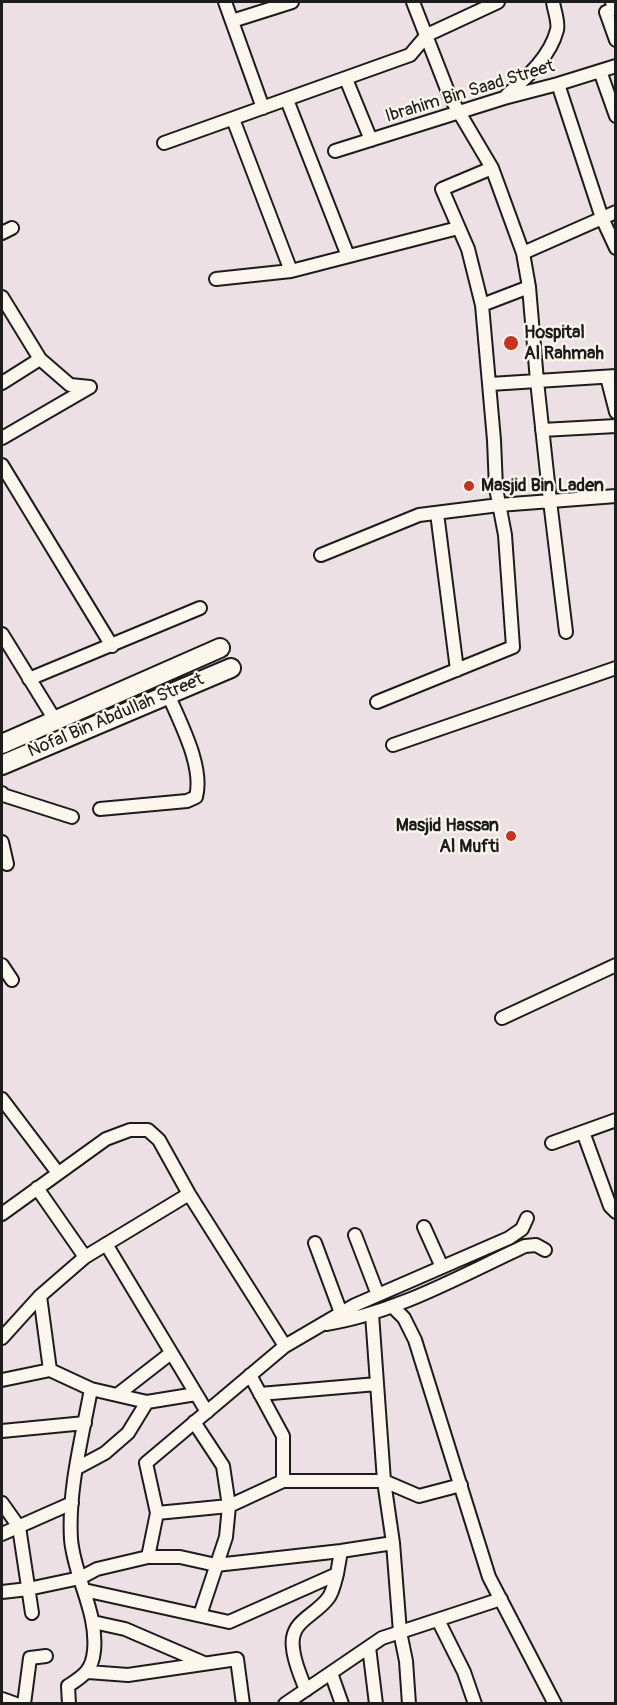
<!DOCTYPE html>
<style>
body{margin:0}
#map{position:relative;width:617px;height:1705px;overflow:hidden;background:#ede0e5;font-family:Pangolin,sans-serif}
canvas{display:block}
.frame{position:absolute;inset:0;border:3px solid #1c1c1c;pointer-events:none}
</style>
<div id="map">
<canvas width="617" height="1705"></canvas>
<div class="frame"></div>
</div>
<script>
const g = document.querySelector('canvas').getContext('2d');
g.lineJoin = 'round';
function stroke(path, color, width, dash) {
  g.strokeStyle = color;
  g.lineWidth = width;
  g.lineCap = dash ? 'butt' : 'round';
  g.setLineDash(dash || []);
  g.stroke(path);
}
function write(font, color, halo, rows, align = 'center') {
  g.font = font + ' Pangolin,sans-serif';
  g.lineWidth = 4.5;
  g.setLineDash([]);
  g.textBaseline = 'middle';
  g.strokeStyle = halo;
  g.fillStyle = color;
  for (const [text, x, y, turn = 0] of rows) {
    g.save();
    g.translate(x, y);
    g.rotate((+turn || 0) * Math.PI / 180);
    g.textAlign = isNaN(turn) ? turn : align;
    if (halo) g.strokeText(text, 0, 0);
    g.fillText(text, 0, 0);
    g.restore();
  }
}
const minor = new Path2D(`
 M 225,2 L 263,108
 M 413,2 L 450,97 L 492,168 L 523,253 L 529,287 L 537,381 L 550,501 L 566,632
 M 612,2 L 614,9 L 606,12 L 616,40
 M 232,21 L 292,2
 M 600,71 L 616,116
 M 346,79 L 371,140
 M 558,84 L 602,218 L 616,248
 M 507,95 C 527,77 550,57 557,30 C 559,22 554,10 553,2
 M 287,100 L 348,256
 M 233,119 L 291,271
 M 164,143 L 410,55 L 427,35 L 498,2
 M 335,151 L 504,98 L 558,84 L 616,66
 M 2,233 L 12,228
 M 523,253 L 616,212
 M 216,279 L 291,271 L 458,228
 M 2,297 L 40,359 L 70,385 L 90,387
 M 482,305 L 529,287
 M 607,377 L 616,412
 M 2,383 L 40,359
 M 490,384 L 616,376
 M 542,430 L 616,426
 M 2,438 L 90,387
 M 2,465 L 112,646
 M 437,513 L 457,670
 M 321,555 L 419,515 L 499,505 L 616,496
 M 2,634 L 55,720
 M 29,679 L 200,608
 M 377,702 L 513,647 L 505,535 L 496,488 L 494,440 L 482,305 L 468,249 L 442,189 L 492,168
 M 393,745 L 616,668
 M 2,793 L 3,795 L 72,817
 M 100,809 L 187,801 L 196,797 C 204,766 180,723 168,694
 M 2,842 L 7,864
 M 2,965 L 12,980
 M 502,1018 L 616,965
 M 2,1099 L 58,1173
 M 583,1132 L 610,1206 L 616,1212
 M 552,1143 L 616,1120
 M 37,1188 L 85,1257
 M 2,1214 L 106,1139 L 130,1130 L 148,1130 L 159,1140 L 189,1194 L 285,1346
 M 424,1227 L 442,1267
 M 355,1235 L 378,1295
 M 315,1243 L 341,1313
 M 106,1244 L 207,1412
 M 40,1296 L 50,1370
 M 392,1306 L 404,1318 L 415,1340 L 489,1577 L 555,1704
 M 372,1314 L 384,1481 L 393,1543 L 400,1632 L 406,1661 L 409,1704
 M 326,1324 C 396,1313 462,1275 525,1246 L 536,1245 L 545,1250
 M 2,1338 L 40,1296 L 85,1257 L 189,1194
 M 250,1375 L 283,1436 L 283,1481
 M 2,1380 L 50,1370 L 91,1389 L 147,1402 L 196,1394
 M 260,1394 L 377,1384
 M 117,1395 L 171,1353
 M 194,1422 L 223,1466 L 229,1506 L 226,1537 L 200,1615
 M 2,1431 L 85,1423
 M 77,1468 L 105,1453 L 128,1433 L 147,1402
 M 2,1503 L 19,1527 L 32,1613
 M 157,1513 L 229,1506 L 283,1481 L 384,1481 L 419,1496 L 461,1485
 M 2,1534 L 72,1503
 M 148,1557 L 157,1513 L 146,1463 L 285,1346 L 355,1305 L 509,1238 L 522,1229 L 527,1218
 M 84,1590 L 229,1622 L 337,1574 L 341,1551
 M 2,1592 L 28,1589 L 80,1578 L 97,1569 L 148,1557 L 180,1557 L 216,1565 L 341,1551 L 393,1543
 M 438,1620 L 464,1672 L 475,1704
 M 93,1622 L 125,1629 L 204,1663
 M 369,1647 L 376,1704
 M 88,1672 L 128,1675 L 237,1659 L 243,1704
 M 331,1673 L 342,1704
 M 306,1690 C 301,1677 294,1662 293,1648 C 289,1620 315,1617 329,1597 C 333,1591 335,1581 337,1574
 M 2,1699 L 16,1704
 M 24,1704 L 30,1658 L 46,1656
 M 69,1704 L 68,1686 C 83,1676 92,1671 94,1651 C 98,1612 74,1577 71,1539 C 68,1490 82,1438 91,1389
 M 285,1704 L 382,1638 L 501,1599`);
const secondary = new Path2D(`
 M 2,744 L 220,648
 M 2,765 L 231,668`);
stroke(minor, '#1c1c1c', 16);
stroke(secondary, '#1c1c1c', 22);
stroke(minor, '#fbf7ec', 12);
stroke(secondary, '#fbf7ec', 18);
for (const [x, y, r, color] of [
 [511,343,8,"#c8321e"],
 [469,486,6,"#c8321e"],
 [511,836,6,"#c8321e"]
]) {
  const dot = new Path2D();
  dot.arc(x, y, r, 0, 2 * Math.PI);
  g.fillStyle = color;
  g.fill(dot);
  stroke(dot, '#fbf7ec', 2);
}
write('18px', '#1c1c1c', '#fbf7ec', [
 ["Ibrahim Bin Saad Street",470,92,-17],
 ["Nofal Bin Abdullah Street",116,716,-23]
]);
write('bold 18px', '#1c1c1c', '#fbf7ec', [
 ["Hospital",524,333],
 ["Al Rahmah",524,354],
 ["Masjid Bin Laden",481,486],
 ["Masjid Hassan",499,826,"right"],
 ["Al Mufti",499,847,"right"]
], 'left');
</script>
